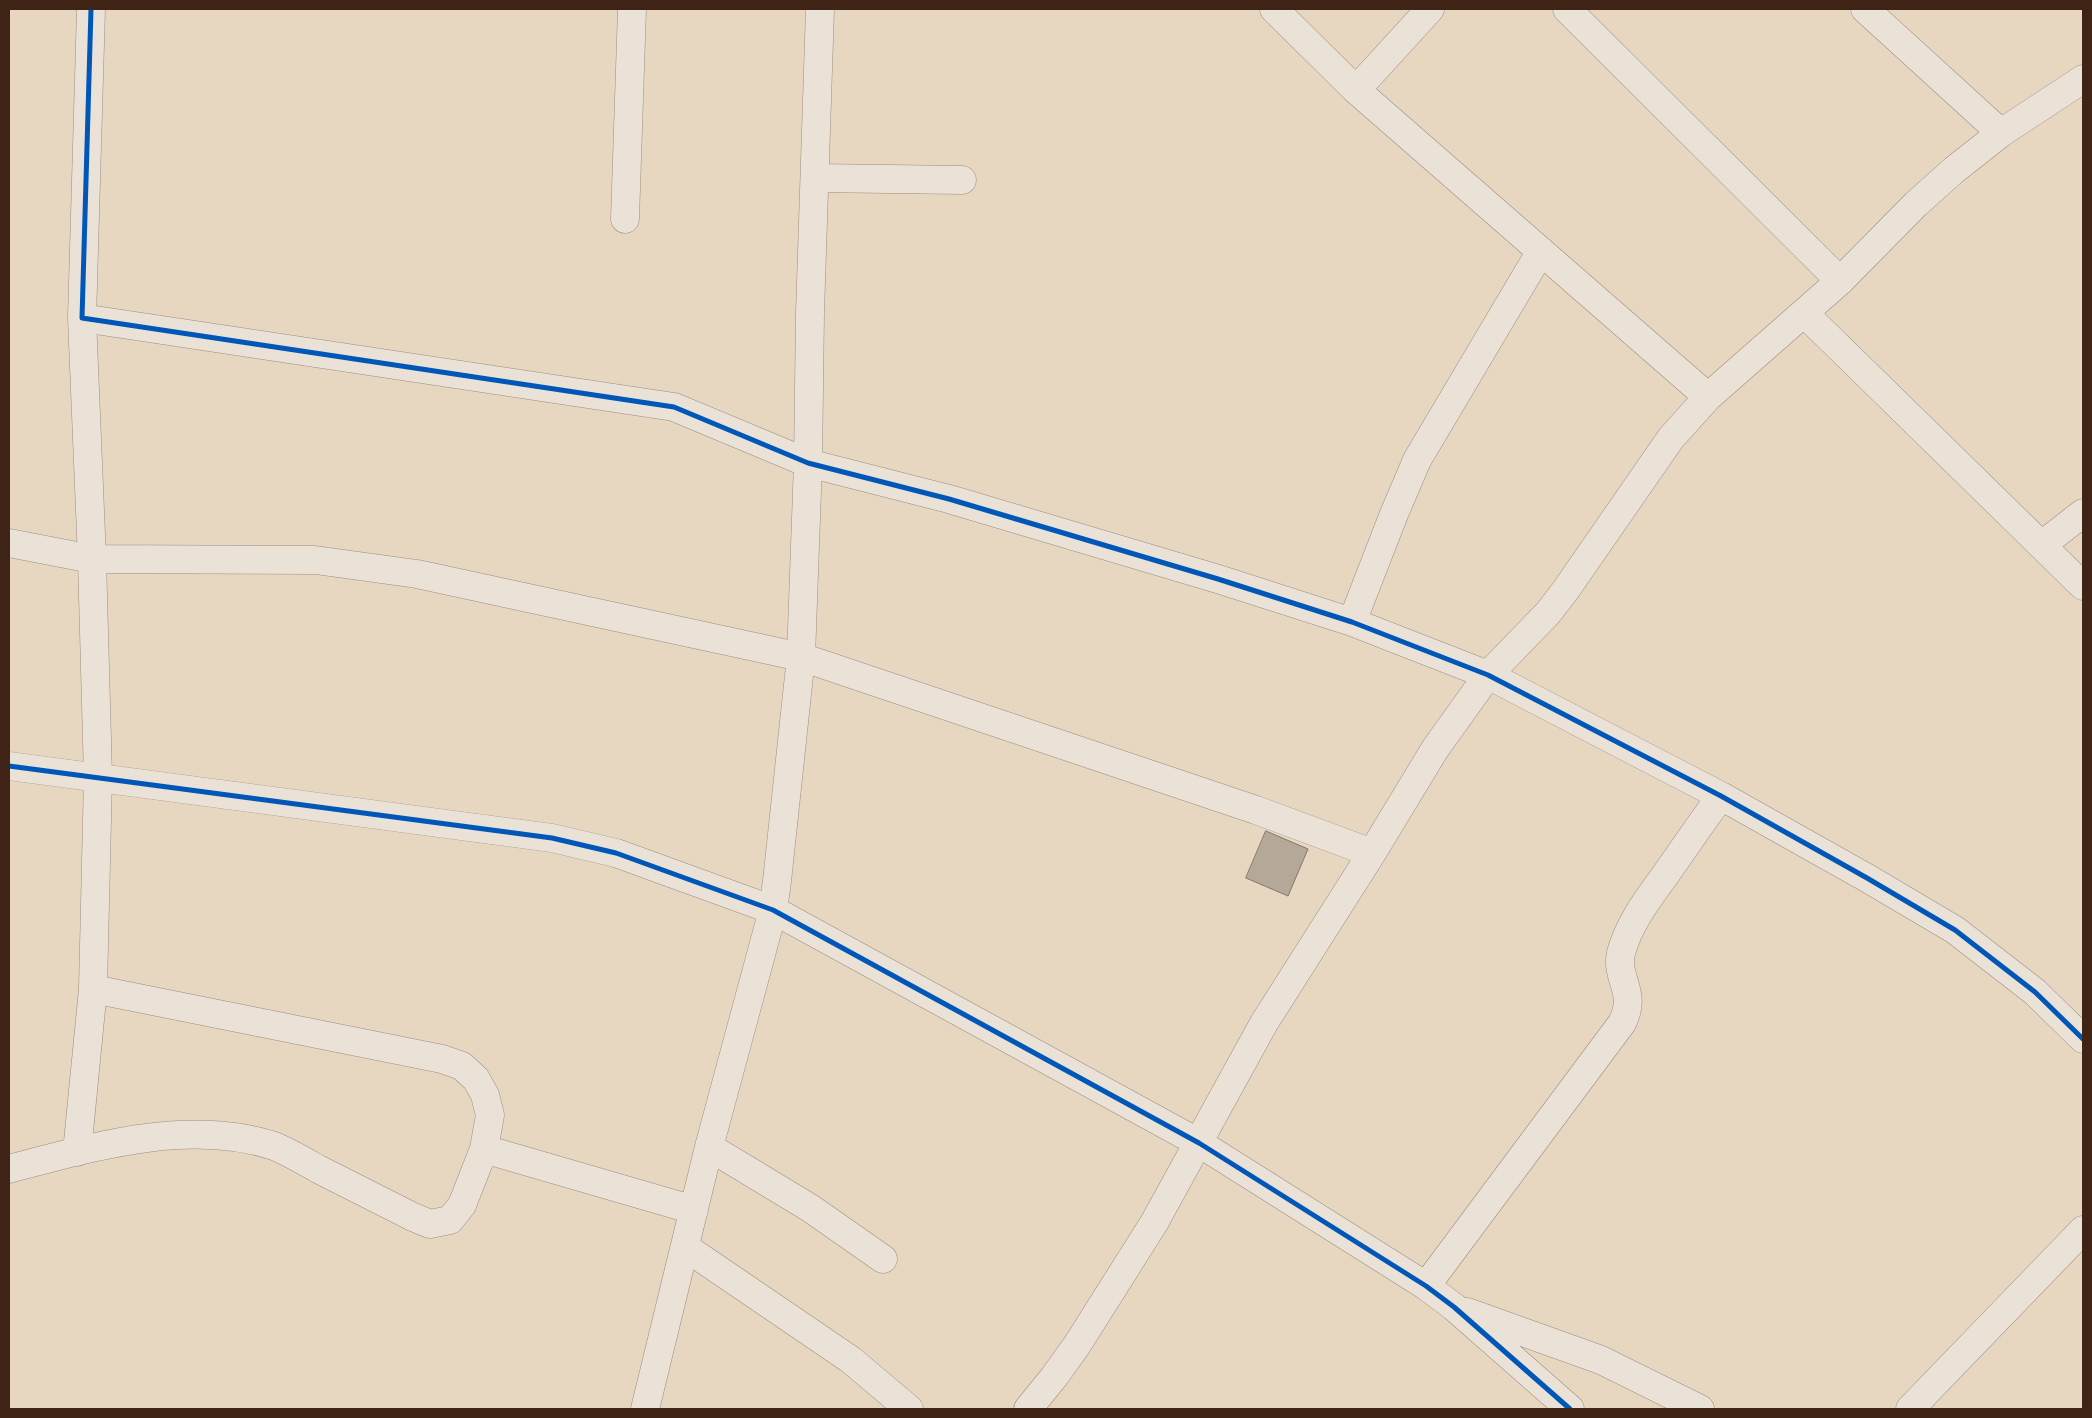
<!DOCTYPE html>
<style>
body{margin:0}
#map{position:relative;width:2092px;height:1418px;overflow:hidden;background:#e7d6c0;font-family:Alegreya,serif}
canvas{display:block}
.frame{position:absolute;inset:0;border:10px solid #3f2415;pointer-events:none}
</style>
<div id="map">
<canvas width="2092" height="1418"></canvas>
<div class="frame"></div>
</div>
<script>
const g = document.querySelector('canvas').getContext('2d');
g.lineJoin = 'round';
function fill(path, color) {
  g.fillStyle = color;
  g.fill(path, 'evenodd');
}
function stroke(path, color, width, dash) {
  g.strokeStyle = color;
  g.lineWidth = width;
  g.lineCap = dash ? 'butt' : 'round';
  g.setLineDash(dash || []);
  g.stroke(path);
}
const building = new Path2D(`
 M 1266,831 L 1308,849 L 1288,896 L 1246,878 Z`);
fill(building, '#b5a898');
stroke(building, '#83766a', 1);
const minor = new Path2D(`
 M 91,9 L 82,318 L 674,407 L 808,463 L 949,499 L 1218,579 L 1352,622 L 1488,675 L 1721,796 L 1867,878 L 1955,930 L 2035,992 L 2083,1039
 M 1274,9 L 1356,90
 M 1430,9 L 1356,90 L 1708,397
 M 1567,9 L 1840,281
 M 1865,9 L 2001,133
 M 815,178 L 962,180
 M 625,219 L 632,9
 M 1804,313 L 2083,586
 M 82,318 L 92,559 L 98,777 L 93,989
 M 9,543 L 92,559 L 315,560 L 417,574 L 801,657 L 1256,810 L 1372,853
 M 2042,545 L 2083,513
 M 1352,622 L 1394,514 L 1417,460 L 1541,251
 M 9,766 L 552,838 L 616,853 L 773,910 L 1199,1143 L 1426,1286 L 1454,1307 L 1570,1409
 M 709,1147 L 810,1208 L 883,1259
 M 77,1152 L 93,989 L 442,1059 L 462,1066 L 476,1079 L 485,1095 L 490,1115 L 484,1149
 M 9,1169 C 93,1147 188,1118 274,1146 C 289,1152 304,1161 318,1169 C 350,1185 381,1201 413,1217 L 430,1224 L 450,1220 L 462,1205 L 484,1149 L 694,1210
 M 685,1247 L 851,1360 L 909,1409
 M 1426,1286 L 1622,1023 C 1638,992 1615,979 1621,953 C 1629,923 1648,899 1666,874 C 1684,848 1702,822 1721,796
 M 1467,1312 L 1601,1360 L 1700,1409
 M 645,1409 L 709,1147 L 773,910 L 777,881 L 801,657 L 808,463 L 810,313 L 820,9
 M 1028,1409 L 1054,1377 L 1077,1345 L 1154,1223 L 1264,1023 L 1372,853 L 1435,749 L 1488,675 L 1548,613 L 1565,591 L 1671,438 L 1708,397 L 1840,281 L 1916,204 L 1954,170 L 2001,133 L 2083,79
 M 1910,1409 L 2083,1230`);
stroke(minor, '#9b8e80', 29);
stroke(minor, '#eae2d7', 28);
stroke(new Path2D(`
 M 91,9 L 82,318 L 674,407 L 808,463 L 949,499 L 1218,579 L 1352,622 L 1488,675 L 1721,796 L 1867,878 L 1955,930 L 2035,992 L 2083,1039
 M 9,766 L 552,838 L 616,853 L 773,910 L 1199,1143 L 1426,1286 L 1454,1307 L 1570,1409`), '#0057b8', 5);
</script>
